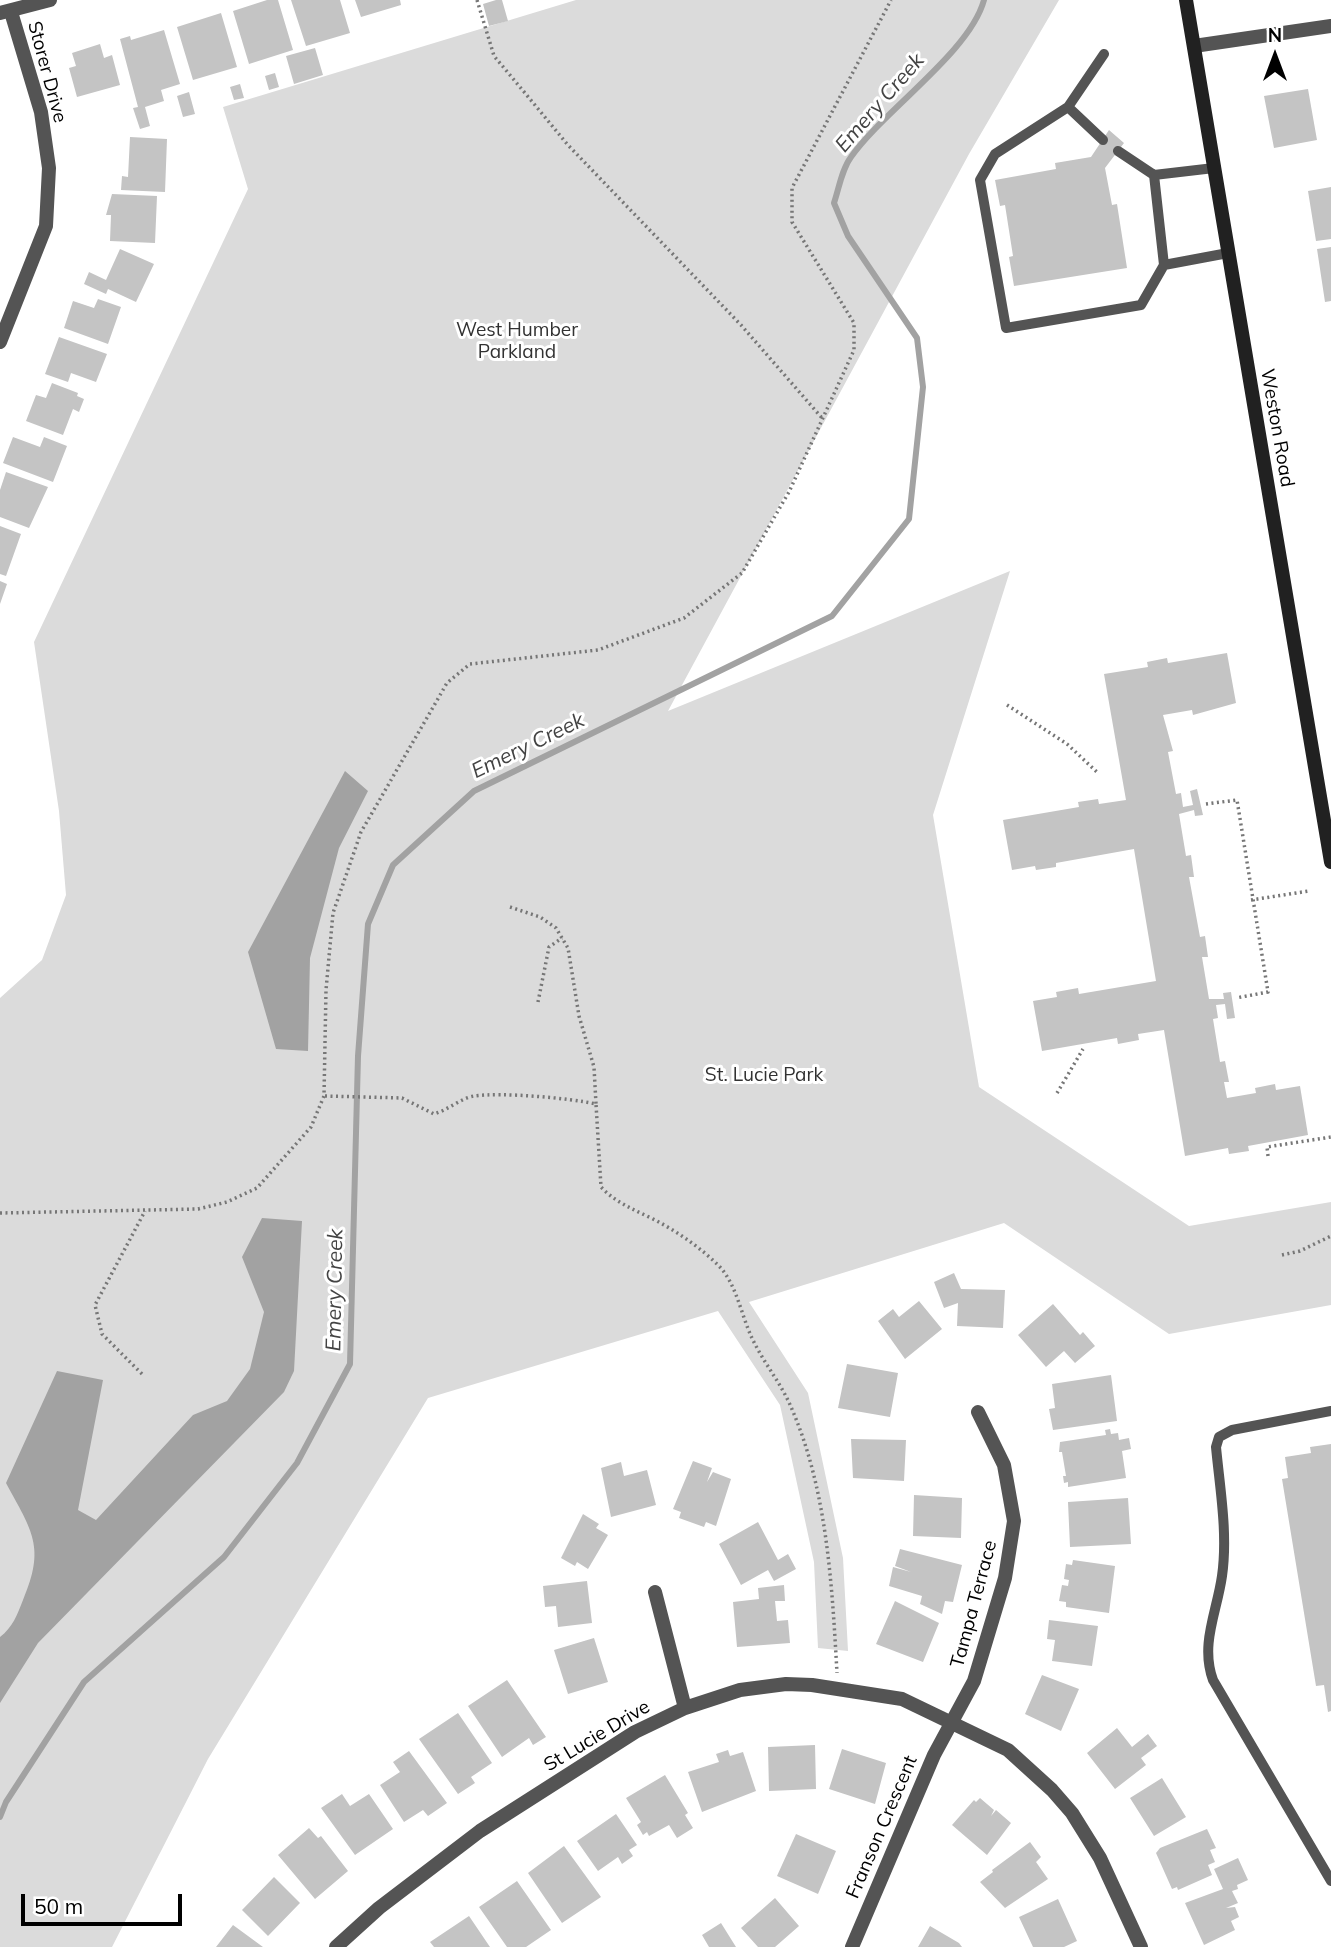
<!DOCTYPE html>
<style>
body{margin:0}
#map{position:relative;width:1331px;height:1947px;overflow:hidden;background:#fff;font-family:Mulish,sans-serif}
canvas{display:block}
.north{position:absolute;left:1240px;top:21px;width:70px;height:70px;-webkit-text-stroke:5px #fff;paint-order:stroke;rotate:0deg;font-size:19px;font-weight:700;line-height:28px;text-align:center;color:#000}
.north::after{content:'';display:block;margin:auto;width:24px;height:32px;background:#000;clip-path:polygon(50% 0,100% 100%,50% 72%,0 100%)}
.scale{position:absolute;left:21px;top:1894px;width:161px;height:32px;box-sizing:border-box;border:4px solid #000;border-top:0;padding-left:9px;font-size:21px;line-height:24px;white-space:nowrap;color:#000;-webkit-text-stroke:5px #fff;paint-order:stroke}
</style>
<div id="map">
<canvas width="1331" height="1947"></canvas>
<div class="north">N</div>
<div class="scale">50 m</div>
</div>
<script>
const g = document.querySelector('canvas').getContext('2d');
g.lineJoin = 'round';
function fill(path, color) {
  g.fillStyle = color;
  g.fill(path, 'evenodd');
}
function stroke(path, color, width, dash) {
  g.strokeStyle = color;
  g.lineWidth = width;
  g.lineCap = dash ? 'butt' : 'round';
  g.setLineDash(dash || []);
  g.stroke(path);
}
function write(font, color, halo, rows, align = 'center') {
  g.font = font + ' Mulish,sans-serif';
  g.lineWidth = 6;
  g.setLineDash([]);
  g.textBaseline = 'middle';
  g.strokeStyle = halo;
  g.fillStyle = color;
  for (const [text, x, y, turn = 0] of rows) {
    g.save();
    g.translate(x, y);
    g.rotate((+turn || 0) * Math.PI / 180);
    g.textAlign = isNaN(turn) ? turn : align;
    if (halo) g.strokeText(text, 0, 0);
    g.fillText(text, 0, 0);
    g.restore();
  }
}
fill(new Path2D(`
 M 576,0 L 1059,0 L 969,154 L 668,711 L 1010,571 L 933,815 L 979,1087 L 1189,1226 L 1331,1202 L 1331,1305 L 1169,1334 L 1004,1223 L 749,1302 L 808,1393 L 843,1558 L 848,1651 L 818,1648 L 814,1562 L 780,1405 L 718,1311 L 428,1398 L 208,1759 L 112,1947 L 0,1947 L 0,998 L 42,960 L 66,895 L 59,811 L 34,642 L 248,189 L 223,107 Z`), '#dbdbdb');
fill(new Path2D(`
 M 345,771 L 368,791 L 339,848 L 310,958 L 308,1051 L 276,1049 L 248,952 Z
 M 262,1218 L 302,1221 L 294,1371 L 284,1392 L 38,1643 L 0,1703 L 0,1637 C 13,1627 17,1615 23,1600 C 46,1547 32,1531 6,1483 L 57,1371 L 103,1380 L 78,1510 L 96,1520 L 193,1415 L 227,1401 L 250,1369 L 264,1312 L 242,1257 Z`), '#a2a2a2');
stroke(new Path2D(`
 M 0,1817 L 6,1802 L 84,1682 L 224,1557 L 297,1463 L 350,1364 L 358,1056 L 368,924 L 393,865 L 474,791 L 832,616 L 909,519 L 923,387 L 917,338 L 848,236 L 834,203 C 839,188 842,169 851,157 C 884,110 970,52 984,0`), '#a2a2a2', 6);
fill(new Path2D(`
 M 267,0 L 278,0 L 293,50 L 249,64 L 233,11 Z
 M 291,0 L 340,0 L 350,33 L 306,46 Z
 M 355,0 L 400,0 L 401,5 L 361,17 Z
 M 496,0 L 502,0 L 508,21 L 489,26 L 483,4 Z
 M 221,13 L 237,67 L 193,80 L 177,27 Z
 M 164,30 L 180,84 L 161,90 L 164,101 L 145,107 L 150,126 L 140,129 L 133,108 L 138,107 L 120,39 L 130,36 L 131,40 Z
 M 100,44 L 104,58 L 112,55 L 120,85 L 77,97 L 69,68 L 76,66 L 72,53 Z
 M 315,48 L 323,75 L 294,84 L 286,56 Z
 M 275,73 L 279,87 L 269,90 L 265,76 Z
 M 240,84 L 244,98 L 234,100 L 230,87 Z
 M 1308,89 L 1317,140 L 1274,148 L 1264,96 Z
 M 189,92 L 195,114 L 183,117 L 177,96 Z
 M 1109,130 L 1124,143 L 1105,168 L 1112,205 L 1117,204 L 1127,268 L 1014,286 L 1009,257 L 1013,256 L 1005,205 L 1000,206 L 995,180 L 1056,169 L 1055,163 L 1091,157 Z
 M 130,137 L 167,139 L 165,192 L 121,190 L 122,176 L 128,177 Z
 M 1331,187 L 1331,239 L 1316,241 L 1308,191 Z
 M 112,194 L 157,196 L 155,243 L 110,241 L 111,215 L 106,215 Z
 M 1331,247 L 1331,301 L 1325,302 L 1317,249 Z
 M 120,249 L 154,264 L 136,302 L 108,289 L 106,294 L 84,284 L 89,272 L 106,280 Z
 M 98,299 L 121,307 L 108,344 L 64,328 L 73,301 L 94,308 Z
 M 59,337 L 107,354 L 96,382 L 71,373 L 68,382 L 45,374 Z
 M 52,383 L 78,393 L 77,396 L 84,399 L 79,412 L 73,409 L 63,435 L 26,421 L 36,395 L 46,398 Z
 M 13,437 L 40,447 L 44,437 L 67,446 L 53,482 L 3,463 Z
 M 6,472 L 48,487 L 29,528 L 0,517 L 0,490 Z
 M 0,526 L 21,534 L 6,576 L 0,574 Z
 M 0,581 L 7,584 L 0,604 Z
 M 1227,653 L 1236,703 L 1193,715 L 1192,710 L 1163,715 L 1173,751 L 1168,752 L 1176,794 L 1181,793 L 1183,807 L 1193,805 L 1190,791 L 1197,789 L 1203,815 L 1195,816 L 1194,810 L 1179,814 L 1186,856 L 1191,855 L 1194,877 L 1189,877 L 1200,937 L 1205,936 L 1208,957 L 1202,957 L 1209,999 L 1224,999 L 1223,993 L 1231,992 L 1235,1018 L 1227,1019 L 1225,1004 L 1216,1005 L 1218,1018 L 1213,1019 L 1220,1062 L 1225,1061 L 1229,1082 L 1224,1082 L 1227,1098 L 1256,1093 L 1255,1088 L 1275,1084 L 1276,1090 L 1300,1086 L 1308,1135 L 1248,1146 L 1249,1151 L 1229,1154 L 1228,1148 L 1185,1156 L 1164,1030 L 1138,1034 L 1139,1040 L 1118,1044 L 1117,1038 L 1042,1051 L 1033,1001 L 1057,997 L 1056,992 L 1078,988 L 1079,994 L 1156,981 L 1134,849 L 1056,863 L 1056,867 L 1036,870 L 1035,866 L 1012,870 L 1003,820 L 1079,807 L 1078,802 L 1098,799 L 1099,804 L 1126,800 L 1104,674 L 1148,667 L 1147,662 L 1167,658 L 1168,663 Z
 M 954,1273 L 961,1289 L 1005,1290 L 1003,1328 L 957,1326 L 958,1303 L 944,1308 L 934,1282 Z
 M 919,1301 L 942,1329 L 905,1359 L 878,1321 L 893,1309 L 899,1317 Z
 M 1053,1304 L 1080,1335 L 1083,1332 L 1095,1346 L 1075,1363 L 1064,1351 L 1046,1367 L 1018,1335 Z
 M 847,1364 L 898,1373 L 890,1417 L 838,1408 Z
 M 1111,1375 L 1117,1421 L 1053,1430 L 1049,1409 L 1055,1408 L 1052,1384 Z
 M 1110,1429 L 1111,1434 L 1118,1433 L 1119,1440 L 1129,1438 L 1131,1449 L 1122,1451 L 1126,1478 L 1068,1487 L 1068,1482 L 1064,1483 L 1063,1476 L 1066,1476 L 1062,1452 L 1059,1452 L 1060,1442 L 1106,1435 L 1105,1430 Z
 M 851,1439 L 906,1440 L 904,1481 L 853,1478 Z
 M 1331,1444 L 1331,1711 L 1328,1712 L 1324,1685 L 1316,1686 L 1282,1479 L 1288,1478 L 1285,1457 L 1311,1453 L 1310,1447 Z
 M 693,1461 L 712,1468 L 707,1482 L 713,1472 L 731,1479 L 716,1526 L 706,1522 L 704,1527 L 679,1518 L 681,1512 L 673,1509 Z
 M 621,1462 L 624,1476 L 647,1470 L 656,1505 L 611,1517 L 601,1468 Z
 M 914,1495 L 962,1498 L 961,1538 L 913,1536 Z
 M 1128,1498 L 1131,1544 L 1070,1547 L 1068,1502 Z
 M 583,1514 L 599,1524 L 596,1528 L 608,1535 L 588,1569 L 577,1562 L 575,1566 L 561,1558 Z
 M 758,1522 L 778,1560 L 788,1554 L 796,1569 L 774,1581 L 768,1570 L 741,1585 L 719,1544 Z
 M 900,1549 L 962,1565 L 953,1602 L 945,1601 L 942,1614 L 920,1604 L 922,1596 L 889,1586 L 893,1567 L 911,1572 L 895,1566 Z
 M 1073,1560 L 1115,1566 L 1109,1613 L 1066,1607 L 1066,1602 L 1059,1601 L 1062,1585 L 1068,1586 L 1069,1580 L 1064,1579 L 1066,1564 L 1072,1565 Z
 M 587,1581 L 592,1623 L 558,1627 L 556,1606 L 545,1607 L 543,1586 Z
 M 784,1585 L 785,1601 L 775,1601 L 777,1621 L 788,1620 L 790,1643 L 737,1647 L 733,1602 L 759,1599 L 758,1588 Z
 M 895,1601 L 939,1623 L 923,1662 L 876,1644 Z
 M 1049,1620 L 1098,1626 L 1092,1666 L 1052,1661 L 1055,1640 L 1047,1639 Z
 M 594,1638 L 608,1682 L 568,1694 L 554,1650 Z
 M 1042,1675 L 1079,1689 L 1061,1731 L 1025,1714 Z
 M 507,1680 L 546,1737 L 533,1745 L 529,1738 L 502,1757 L 468,1706 Z
 M 458,1713 L 492,1763 L 471,1777 L 475,1783 L 458,1794 L 419,1739 Z
 M 1117,1728 L 1132,1747 L 1148,1734 L 1157,1746 L 1141,1758 L 1146,1765 L 1115,1789 L 1087,1753 Z
 M 815,1745 L 816,1789 L 769,1791 L 768,1747 Z
 M 842,1749 L 886,1763 L 875,1804 L 829,1789 Z
 M 728,1750 L 730,1756 L 743,1752 L 756,1791 L 702,1812 L 688,1772 L 719,1762 L 716,1754 Z
 M 409,1751 L 447,1803 L 428,1816 L 423,1810 L 404,1822 L 380,1785 L 400,1772 L 393,1762 Z
 M 665,1775 L 688,1813 L 685,1815 L 693,1828 L 677,1838 L 669,1825 L 649,1836 L 647,1832 L 643,1835 L 637,1825 L 641,1822 L 626,1798 Z
 M 1162,1778 L 1186,1817 L 1154,1836 L 1130,1798 Z
 M 342,1794 L 350,1806 L 369,1794 L 393,1829 L 355,1855 L 321,1808 Z
 M 980,1798 L 994,1810 L 991,1816 L 996,1810 L 1011,1823 L 987,1855 L 952,1825 L 974,1800 L 976,1802 Z
 M 616,1814 L 637,1845 L 629,1850 L 633,1856 L 622,1864 L 618,1857 L 598,1871 L 577,1841 Z
 M 309,1828 L 318,1838 L 321,1836 L 348,1871 L 315,1899 L 278,1855 Z
 M 1207,1829 L 1216,1848 L 1210,1850 L 1215,1862 L 1208,1865 L 1212,1875 L 1178,1890 L 1177,1887 L 1172,1889 L 1156,1853 L 1160,1848 Z
 M 796,1834 L 836,1851 L 818,1894 L 777,1876 Z
 M 1030,1842 L 1041,1857 L 1036,1862 L 1048,1879 L 1005,1908 L 980,1882 L 993,1872 L 992,1870 Z
 M 564,1846 L 601,1897 L 562,1923 L 528,1873 Z
 M 1238,1858 L 1248,1880 L 1237,1885 L 1238,1889 L 1232,1891 L 1238,1903 L 1226,1908 L 1235,1907 L 1239,1917 L 1231,1921 L 1235,1930 L 1204,1945 L 1185,1903 L 1223,1889 L 1214,1869 Z
 M 274,1877 L 300,1903 L 268,1936 L 242,1910 Z
 M 517,1881 L 551,1930 L 526,1947 L 507,1947 L 479,1907 Z
 M 775,1898 L 799,1926 L 775,1947 L 758,1947 L 741,1928 Z
 M 1058,1899 L 1077,1941 L 1064,1947 L 1033,1947 L 1019,1917 Z
 M 469,1916 L 490,1947 L 434,1947 L 430,1942 Z
 M 721,1923 L 736,1947 L 709,1947 L 702,1935 Z
 M 233,1925 L 263,1947 L 216,1947 Z
 M 930,1926 L 959,1943 L 962,1947 L 918,1947 Z`), '#c4c4c4');
stroke(new Path2D(`
 M 477,0 L 494,56 L 525,93 L 567,144 L 741,325 L 822,418
 M 1007,705 L 1067,744 L 1098,773
 M 1206,804 L 1237,800 L 1268,992 L 1236,998
 M 1251,900 L 1309,891
 M 510,907 L 540,917 L 556,928 L 568,948 L 579,1016 L 594,1067 L 596,1104
 M 538,1002 L 549,947 L 562,938
 M 1057,1093 L 1083,1049
 M 325,1096 L 402,1098 L 434,1114 C 448,1110 461,1098 474,1096 C 501,1092 569,1098 596,1104 L 601,1187 C 616,1203 635,1210 655,1220 C 678,1232 701,1248 719,1266 C 737,1285 741,1315 752,1338 C 763,1362 781,1383 791,1407 C 827,1489 832,1584 837,1673
 M 1268,1156 L 1267,1147 L 1331,1137
 M 0,1213 L 198,1209 L 227,1202 L 257,1188 L 311,1127 L 324,1096 L 326,990 L 333,913 L 361,832 L 447,683 L 470,664 L 598,650 L 684,618 L 742,573 L 789,492 L 854,350 L 854,323 L 792,222 L 792,188 L 891,0
 M 1282,1255 L 1300,1251 L 1331,1236
 M 142,1374 L 102,1334 L 95,1305 L 145,1211`), '#767676', 3.5, [2, 3.5]);
stroke(new Path2D(`
 M 1068,107 L 995,154 L 980,180 L 1006,328 L 1141,305 L 1164,265 L 1154,175
 M 1103,140 L 1068,107 L 1104,54
 M 1118,151 L 1154,175 L 1214,168
 M 1164,265 L 1228,253
 M 1331,1411 L 1232,1430 L 1219,1437 L 1216,1447 C 1220,1489 1228,1534 1222,1576 C 1217,1612 1200,1644 1213,1680 L 1331,1881`), '#545454', 10);
stroke(new Path2D(`
 M 0,13 L 50,0
 M 1194,46 L 1331,26
 M 0,342 L 46,226 L 49,168 L 41,112 L 11,12
 M 655,1592 L 685,1708
 M 336,1947 L 379,1908 L 480,1831 L 635,1732 L 685,1708 L 740,1690 L 786,1684 L 812,1685 L 902,1699 L 1008,1750 L 1052,1790 L 1072,1813 L 1100,1858 L 1141,1947
 M 852,1947 L 934,1755 L 974,1681 L 1005,1578 L 1014,1521 L 1004,1465 L 978,1412`), '#545454', 14);
stroke(new Path2D(`
 M 1186,0 L 1331,862`), '#212121', 14);
write('19px', '#000', '#fff', [
 ["Storer Drive",47,72,75],
 ["Weston Road",1277,428,80],
 ["Tampa Terrace",974,1604,-75],
 ["St Lucie Drive",597,1736,-31],
 ["Franson Crescent",882,1827,-67]
]);
write('19px', '#323232', '#fff', [
 ["West Humber",517,330],
 ["Parkland",517,352],
 ["St. Lucie Park",764,1075]
]);
write('italic 21px', '#434343', '#fff', [
 ["Emery Creek",880,103,-49],
 ["Emery Creek",528,746,-26],
 ["Emery Creek",335,1290,-89]
]);
</script>
